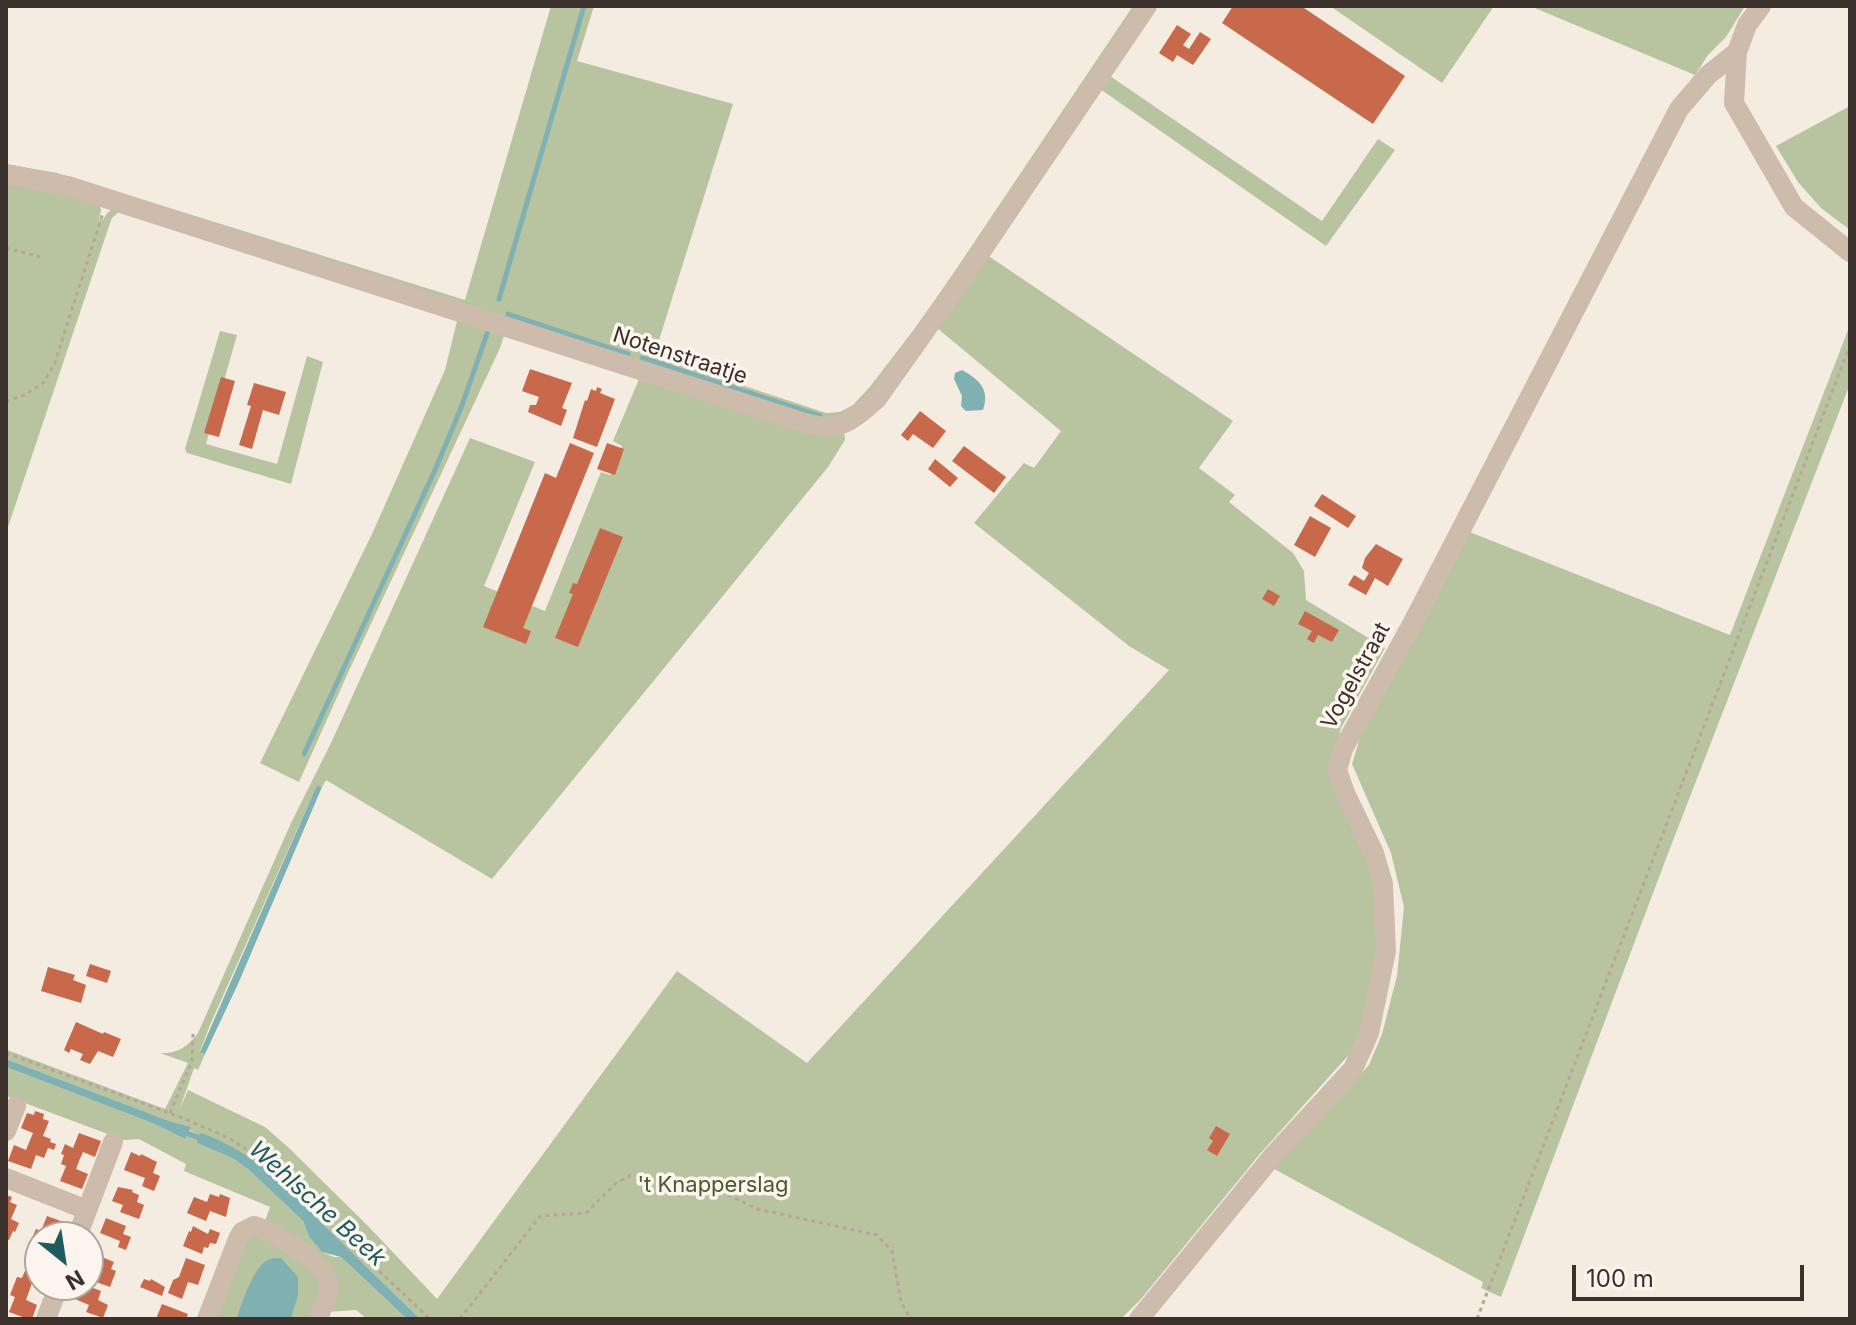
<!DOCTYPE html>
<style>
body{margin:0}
#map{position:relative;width:1856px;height:1325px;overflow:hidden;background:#f4ebe1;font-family:Inter,sans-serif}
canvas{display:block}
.frame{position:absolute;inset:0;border:8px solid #3b302b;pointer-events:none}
.north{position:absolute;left:24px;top:1221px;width:80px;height:80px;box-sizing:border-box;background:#fbf5ee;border:2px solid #aea6a0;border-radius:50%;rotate:150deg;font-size:22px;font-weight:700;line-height:32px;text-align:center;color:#3b302b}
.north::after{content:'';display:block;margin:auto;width:28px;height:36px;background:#1f5a5e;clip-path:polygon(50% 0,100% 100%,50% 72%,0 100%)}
.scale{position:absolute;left:1572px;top:1265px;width:232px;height:36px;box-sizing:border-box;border:4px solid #3b302b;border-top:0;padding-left:10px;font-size:24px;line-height:28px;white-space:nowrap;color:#3b302b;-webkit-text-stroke:6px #fbf5ee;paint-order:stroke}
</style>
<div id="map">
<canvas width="1856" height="1325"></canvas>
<div class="frame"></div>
<div class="north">N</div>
<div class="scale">100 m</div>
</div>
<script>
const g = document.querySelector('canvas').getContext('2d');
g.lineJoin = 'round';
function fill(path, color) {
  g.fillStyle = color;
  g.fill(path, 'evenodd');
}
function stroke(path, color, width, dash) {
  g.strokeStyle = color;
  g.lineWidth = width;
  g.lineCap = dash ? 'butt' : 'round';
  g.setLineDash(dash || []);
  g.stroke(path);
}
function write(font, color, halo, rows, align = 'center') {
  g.font = font + ' Inter,sans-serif';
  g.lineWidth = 7;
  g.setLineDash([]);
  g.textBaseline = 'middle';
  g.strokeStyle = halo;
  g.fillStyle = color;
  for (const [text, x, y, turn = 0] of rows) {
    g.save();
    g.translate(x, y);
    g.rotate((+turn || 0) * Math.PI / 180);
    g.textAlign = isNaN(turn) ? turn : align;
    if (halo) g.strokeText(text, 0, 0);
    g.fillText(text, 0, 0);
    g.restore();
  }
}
fill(new Path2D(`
 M 551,6 L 594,6 L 577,61 L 733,104 L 654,356 L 826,413 L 840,412 L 853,405 L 869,388 L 926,314 L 1133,6 L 1142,6 L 877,391 L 846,416 L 819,420 L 6,171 L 6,164 L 57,173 L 465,300 Z
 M 1330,6 L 1494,6 L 1442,83 Z
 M 1530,6 L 1745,6 L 1726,37 L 1708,55 L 1695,75 Z
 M 1110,76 L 1322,221 L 1378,139 L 1395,150 L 1326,246 L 1100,89 Z
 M 1850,106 L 1850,230 L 1821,208 L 1798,182 L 1776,146 Z
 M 6,178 L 99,203 L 101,210 L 99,219 L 103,220 C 107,212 112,207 122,209 L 112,218 L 110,223 L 6,533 Z
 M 987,255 L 1233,421 L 1199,468 L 1235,495 L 1229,502 L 1293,553 L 1304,571 L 1306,600 L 1385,648 L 1341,728 L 1333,763 L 1377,882 L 1379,933 L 1369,1008 L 1353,1050 L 1259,1155 L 1141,1299 L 1121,1319 L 420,1319 L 274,1176 L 189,1130 L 190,1127 L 172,1122 L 6,1059 L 7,1050 L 165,1109 L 188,1063 L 160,1053 C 178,1054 188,1046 198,1033 L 291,823 L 331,743 L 470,438 L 535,462 L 484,586 L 545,611 L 601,472 L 610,475 L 622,446 L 613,441 L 642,372 L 844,431 L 845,440 L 828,467 L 492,879 L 326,780 L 322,787 L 317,785 L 210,1025 L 200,1051 L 205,1054 L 198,1070 L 194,1068 L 179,1111 L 188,1090 L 265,1127 L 289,1148 L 369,1227 L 437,1299 L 677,971 L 807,1063 L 1169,670 L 1129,646 L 974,523 L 1024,463 L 1034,468 L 1061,431 L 937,328 Z
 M 458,317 L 505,332 L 500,348 L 347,675 L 299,782 L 260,763 L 372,534 L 445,370 Z
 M 1850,325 L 1850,384 L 1667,856 L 1501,1297 L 1481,1288 L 1483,1282 L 1274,1169 L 1369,1065 L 1382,1034 L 1397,976 L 1404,907 L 1391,853 L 1352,764 L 1363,728 L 1467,531 L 1730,635 Z
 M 220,331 L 237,335 L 206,444 L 277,464 L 307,356 L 323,362 L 291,484 L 187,453 L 185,449 Z
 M 6,1067 L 152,1123 L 185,1139 L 187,1135 L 198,1140 L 197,1143 L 234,1159 L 249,1170 L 303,1221 L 309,1237 L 322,1252 L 334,1257 L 341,1257 L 407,1319 L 367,1319 L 356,1310 L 326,1312 L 336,1288 L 264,1224 L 270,1207 L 184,1171 L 186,1164 L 139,1139 L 124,1140 L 6,1096 Z
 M 250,1234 L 274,1239 L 322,1282 L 311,1319 L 213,1319 Z`), '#b8c4a0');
fill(new Path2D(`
 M 962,370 C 980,380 990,390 983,410 L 966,411 L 961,406 L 962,396 L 954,379 L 955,373 Z
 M 317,785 L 322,787 L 238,984 L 205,1054 L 200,1052 Z
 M 6,1059 L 172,1122 L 191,1127 L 189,1131 L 199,1135 L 201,1133 C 229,1143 251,1157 274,1176 L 420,1319 L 407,1319 L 341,1257 L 322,1252 L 309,1237 L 303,1221 L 249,1170 L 234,1159 L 197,1143 L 197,1140 L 187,1136 L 185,1139 L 152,1123 L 6,1067 Z
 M 281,1258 L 298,1277 L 298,1295 L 291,1319 L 236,1319 C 242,1305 253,1266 268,1260 C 272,1258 277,1258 281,1258 Z`), '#7fb0b2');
stroke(new Path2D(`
 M 499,299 L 584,6
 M 508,314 L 628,354
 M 642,358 L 820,416
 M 304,754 L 435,470 L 461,408 L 488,331`), '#7fb0b2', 5);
fill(new Path2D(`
 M 1233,6 L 1301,6 L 1405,76 L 1373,124 L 1222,23 Z
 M 1177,25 L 1191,34 L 1183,45 L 1189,49 L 1200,32 L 1211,39 L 1193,65 L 1177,55 L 1173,62 L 1159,53 Z
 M 530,369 L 572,383 L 562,408 L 567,410 L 561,426 L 528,412 L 530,405 L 536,405 L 539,397 L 522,391 Z
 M 221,377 L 235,381 L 219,437 L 204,433 Z
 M 254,383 L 286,392 L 279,415 L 263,410 L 252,449 L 239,445 L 251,406 L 247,405 Z
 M 597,387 L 602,389 L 600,393 L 615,399 L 597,447 L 573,438 L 585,400 L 587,401 L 591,389 L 596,391 Z
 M 920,411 L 946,431 L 933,448 L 913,434 L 908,441 L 901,435 Z
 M 570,443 L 594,453 L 523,628 L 531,631 L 526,644 L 483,627 L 545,473 L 556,478 Z
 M 607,443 L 624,449 L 615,475 L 597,469 Z
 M 964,446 L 1006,477 L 994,493 L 952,461 Z
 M 935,459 L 958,478 L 950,487 L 928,469 Z
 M 1322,494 L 1356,516 L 1348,528 L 1314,506 Z
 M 1310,516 L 1331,528 L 1315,557 L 1294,545 Z
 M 600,528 L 623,537 L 578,647 L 555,638 L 573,594 L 569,593 L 573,583 L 577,584 Z
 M 1376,544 L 1403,559 L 1388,586 L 1375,578 L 1366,595 L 1348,585 L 1354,575 L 1364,581 L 1369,573 L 1362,568 L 1365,558 Z
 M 1268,589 L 1280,596 L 1274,606 L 1262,599 Z
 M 1305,611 L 1339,630 L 1332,642 L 1318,635 L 1314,643 L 1307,639 L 1312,631 L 1298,624 Z
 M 90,964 L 111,971 L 107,983 L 86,976 Z
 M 48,967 L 75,975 L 73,980 L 86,985 L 81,1003 L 41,991 Z
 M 76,1022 L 103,1034 L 104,1032 L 121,1039 L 113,1057 L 98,1051 L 90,1064 L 80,1060 L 83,1054 L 71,1049 L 69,1053 L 64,1050 Z
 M 35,1111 L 44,1114 L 43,1119 L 49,1121 L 43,1136 L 51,1139 L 50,1142 L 56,1144 L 54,1150 L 48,1148 L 44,1158 L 36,1155 L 31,1169 L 8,1161 L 14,1145 L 26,1150 L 33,1133 L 21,1128 L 27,1113 L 34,1115 Z
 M 1216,1126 L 1230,1134 L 1217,1156 L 1207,1150 L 1213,1141 L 1209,1138 Z
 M 79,1133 L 101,1141 L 95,1157 L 83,1152 L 79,1161 L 76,1169 L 88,1174 L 82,1189 L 60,1181 L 66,1166 L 61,1164 L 64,1155 L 61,1154 L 65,1144 L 73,1148 Z
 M 131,1152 L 140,1156 L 141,1154 L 157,1162 L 153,1173 L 160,1176 L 154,1191 L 142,1186 L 145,1178 L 124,1170 Z
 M 118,1187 L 133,1190 L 132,1192 L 139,1195 L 137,1202 L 144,1205 L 139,1219 L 120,1212 L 123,1205 L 112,1201 Z
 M 210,1194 L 219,1197 L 220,1194 L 230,1198 L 226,1217 L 210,1211 L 206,1221 L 187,1213 L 194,1197 L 207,1202 Z
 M 6,1195 L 12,1197 L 10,1202 L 17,1205 L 11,1219 L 19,1223 L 15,1232 L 13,1231 L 9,1240 L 6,1239 Z
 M 47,1216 L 69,1224 L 64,1237 L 51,1235 L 50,1237 L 40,1237 L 40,1286 L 32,1283 L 26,1300 L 37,1305 L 32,1319 L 28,1319 L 9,1312 L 15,1297 L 10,1295 L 17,1277 L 22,1278 L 34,1249 L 28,1247 L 36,1229 L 41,1231 Z
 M 106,1218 L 126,1226 L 123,1234 L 131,1237 L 126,1250 L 118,1247 L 120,1241 L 100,1233 Z
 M 193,1226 L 208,1234 L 210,1229 L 220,1233 L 216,1244 L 210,1243 L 208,1248 L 204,1247 L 202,1254 L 183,1246 L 189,1231 L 191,1232 Z
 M 92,1253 L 114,1262 L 111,1269 L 116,1271 L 110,1287 L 91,1280 L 94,1273 L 88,1271 L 88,1265 Z
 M 186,1258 L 205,1265 L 198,1285 L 188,1282 L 182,1299 L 168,1293 L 173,1280 L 179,1277 Z
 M 144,1279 L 150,1281 L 151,1279 L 165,1287 L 162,1296 L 140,1287 Z
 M 80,1285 L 85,1285 L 101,1291 L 98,1300 L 108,1305 L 103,1318 L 86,1312 L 89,1305 L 75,1299 Z
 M 162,1304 L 188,1314 L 186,1319 L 156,1319 Z`), '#c8694b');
stroke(new Path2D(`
 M 6,248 L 40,257
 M 6,402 L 26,394 L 43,383 L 54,365 L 103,213
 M 6,1053 L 183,1118 L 229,1138 L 262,1160 L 430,1319
 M 170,1113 L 192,1061 L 193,1034
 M 460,1319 L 540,1216 L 586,1213 L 616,1183 L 631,1175 L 646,1176 L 665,1183 L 712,1187 L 757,1209 L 877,1235 L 892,1251 L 901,1302 L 911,1319
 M 1477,1319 L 1850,345`), '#b9a596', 3, [4, 4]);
stroke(new Path2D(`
 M 1761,6 L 1747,25 L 1737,52 L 1734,103 L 1794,207 L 1850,252
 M 6,174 L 68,186 L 808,424 C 815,425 822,427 829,427 C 848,426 862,411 876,400 L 974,262 L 1147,6
 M 6,1131 L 16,1106
 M 6,1178 L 87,1210
 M 77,1237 L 113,1142
 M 46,1319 L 59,1285
 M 207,1319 L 238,1239 L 242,1232 L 254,1226 C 274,1231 331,1265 329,1289 C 328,1299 321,1310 317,1319
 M 1139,1319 L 1272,1157 L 1353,1069 L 1369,1033 L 1386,951 L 1383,884 L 1374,853 L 1345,793 L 1337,770 L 1343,749 L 1411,626 L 1679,109 L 1708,75 L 1737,52`), '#cdbbac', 20);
write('22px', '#3b302b', '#fbf5ee', [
 ["Notenstraatje",680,356,18],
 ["Vogelstraat",1356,676,-61]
]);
write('22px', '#4a5a2e', '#fbf5ee', [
 ["'t Knapperslag",713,1185]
]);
write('italic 24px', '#1f5a5e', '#fbf5ee', [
 ["Wehlsche Beek",317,1204,42]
]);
</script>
